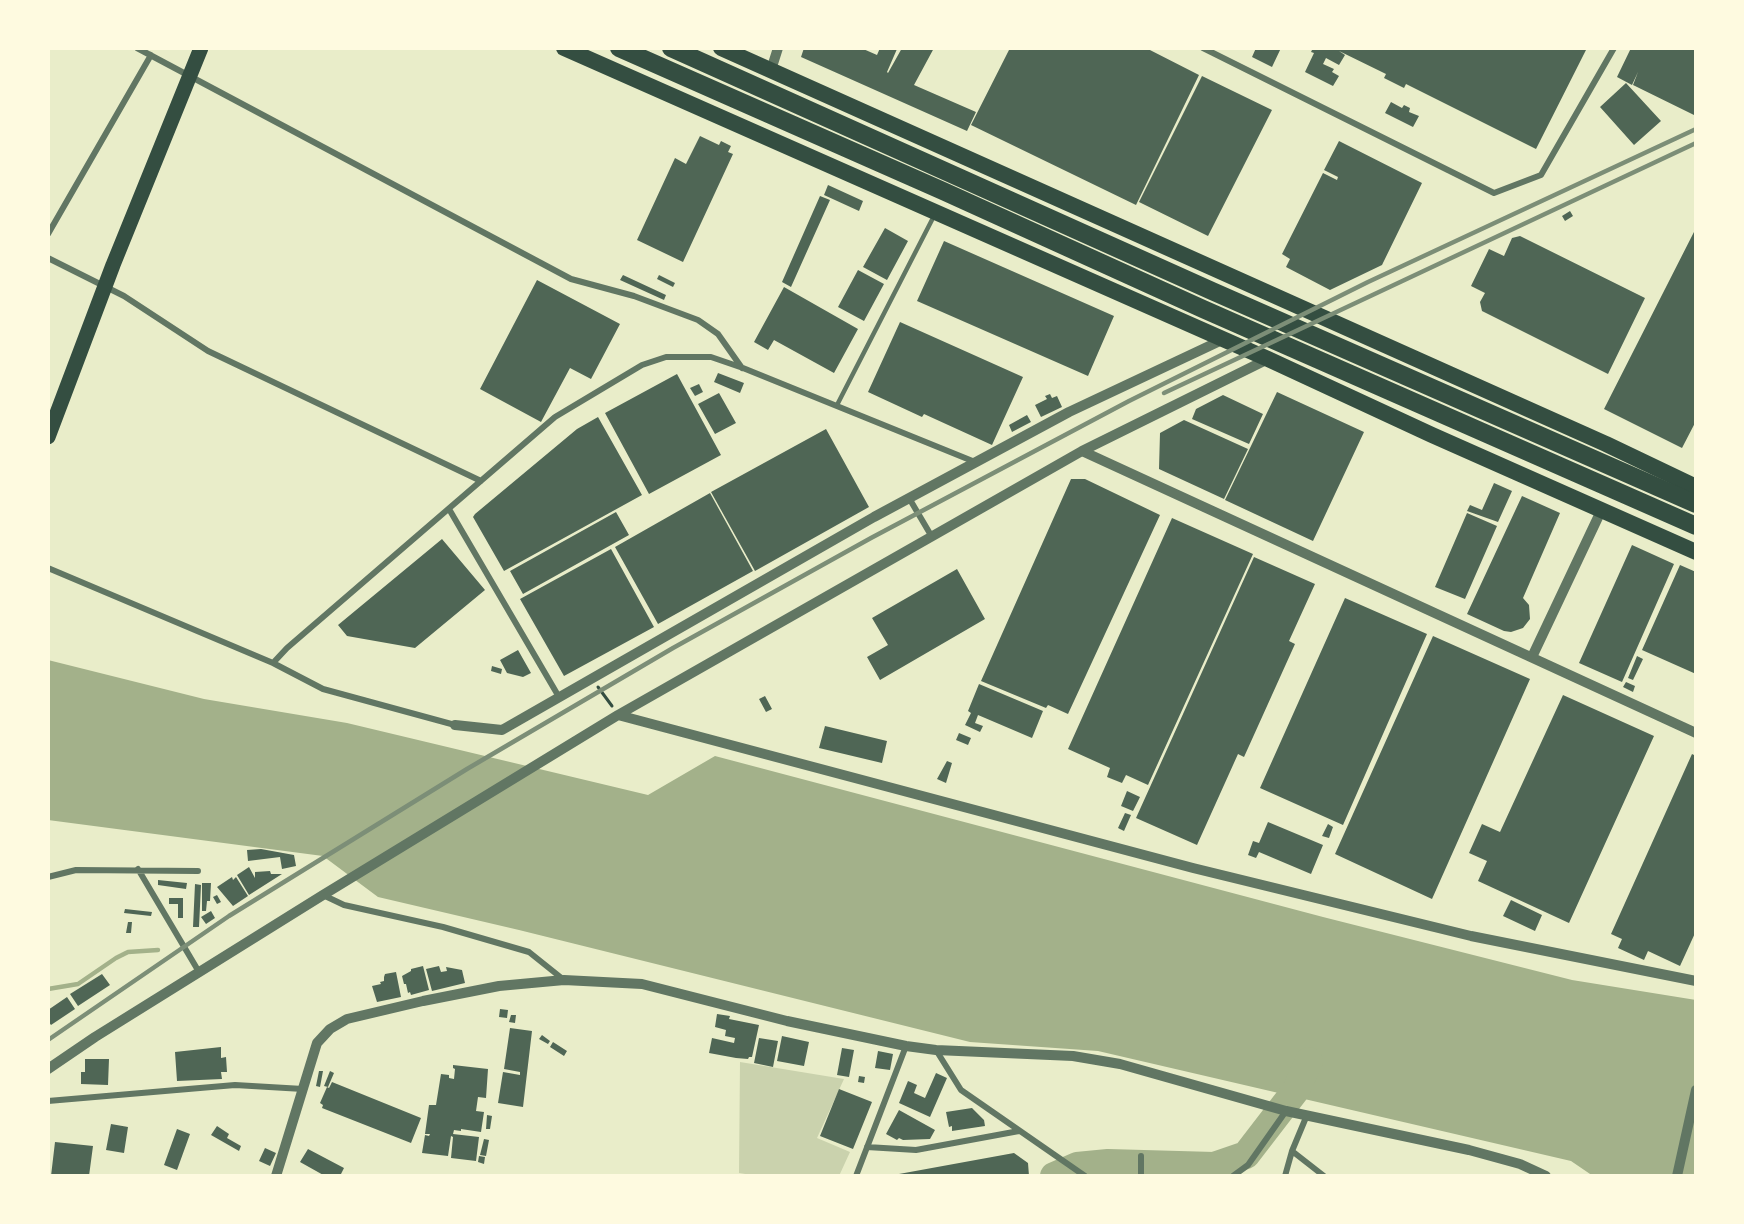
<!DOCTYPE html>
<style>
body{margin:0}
#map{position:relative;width:1744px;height:1224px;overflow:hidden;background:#e9edc9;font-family:Mulish,sans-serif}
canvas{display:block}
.frame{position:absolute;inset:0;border:50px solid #fefae0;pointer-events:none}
</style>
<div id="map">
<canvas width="1744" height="1224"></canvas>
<div class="frame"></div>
</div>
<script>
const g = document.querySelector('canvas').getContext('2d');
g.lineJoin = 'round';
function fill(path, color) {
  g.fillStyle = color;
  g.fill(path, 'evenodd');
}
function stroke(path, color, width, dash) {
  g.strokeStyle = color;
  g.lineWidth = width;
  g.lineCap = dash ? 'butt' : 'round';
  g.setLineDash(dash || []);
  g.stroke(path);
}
fill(new Path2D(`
 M 740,1062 L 844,1079 L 817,1138 L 850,1152 L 839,1176 L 758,1176 L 739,1173 Z`), '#cad2ad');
fill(new Path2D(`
 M 48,660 L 204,699 L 347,723 L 648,795 L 715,756 L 1323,917 L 1572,980 L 1696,1000 L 1696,1176 L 1593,1176 L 1571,1161 L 1098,1051 L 970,1042 L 519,930 L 378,897 L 323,856 L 48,820 Z`), '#a3b18a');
stroke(new Path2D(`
 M 48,989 L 78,984 L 116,958 L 128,952 L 158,950`), '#a3b18a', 4.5);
stroke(new Path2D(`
 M 1054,1176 L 1077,1166 L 1108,1163 L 1214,1166 L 1246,1155 L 1296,1090 L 1309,1061`), '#a3b18a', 28);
fill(new Path2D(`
 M 804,48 L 861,48 L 877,55 L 880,48 L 896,48 L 897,49 L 887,72 L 888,73 L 902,48 L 934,48 L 914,85 L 976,112 L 967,131 L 801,57 Z
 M 1010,48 L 1146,48 L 1199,75 L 1136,205 L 971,125 Z
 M 1256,48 L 1281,48 L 1272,67 L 1252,57 Z
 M 1313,48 L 1587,48 L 1536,149 L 1406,84 L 1404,88 L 1384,78 L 1386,74 L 1339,51 L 1345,55 L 1339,65 L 1326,58 L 1323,64 L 1334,69 L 1332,72 L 1339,76 L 1333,86 L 1305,72 L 1314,53 L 1311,52 Z
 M 1631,48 L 1691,48 L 1696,51 L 1696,114 L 1694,115 L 1633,85 L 1638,72 L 1632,85 L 1617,77 Z
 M 1202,76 L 1272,110 L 1208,236 L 1139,202 Z
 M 1626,83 L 1661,121 L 1634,145 L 1600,107 Z
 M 1391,102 L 1402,108 L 1404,105 L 1410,108 L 1409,112 L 1419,116 L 1413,127 L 1385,113 Z
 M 700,136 L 719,145 L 721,141 L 731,146 L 728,152 L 733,154 L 683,262 L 637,240 L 675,158 L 686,164 Z
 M 1339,141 L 1422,183 L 1382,265 L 1330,290 L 1286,267 L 1290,259 L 1282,254 L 1323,173 L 1337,180 L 1338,177 L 1324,170 Z
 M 828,185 L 863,201 L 859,211 L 824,195 Z
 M 820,196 L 830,200 L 791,287 L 782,282 Z
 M 1570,211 L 1573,216 L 1565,221 L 1562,216 Z
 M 885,228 L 908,241 L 887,280 L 863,267 Z
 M 1696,228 L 1696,421 L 1682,448 L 1604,409 Z
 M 1520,236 L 1645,298 L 1608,374 L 1482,311 L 1480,302 L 1485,293 L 1471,286 L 1489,249 L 1504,256 L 1512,238 Z
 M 944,241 L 1114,316 L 1088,376 L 917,301 Z
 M 858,270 L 884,284 L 864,321 L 838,307 Z
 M 623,275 L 666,295 L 664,300 L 620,280 Z
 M 659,275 L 675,283 L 673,287 L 657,279 Z
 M 537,280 L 620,324 L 591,379 L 570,368 L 541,422 L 480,389 Z
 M 784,287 L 858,329 L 834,373 L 774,340 L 768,350 L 754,342 Z
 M 900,322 L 1023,377 L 992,445 L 924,414 L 922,417 L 868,392 Z
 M 718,373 L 744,383 L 740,393 L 714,382 Z
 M 677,374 L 721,455 L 649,494 L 605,413 Z
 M 699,384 L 703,392 L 695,396 L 690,388 Z
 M 1277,392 L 1364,432 L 1313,541 L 1225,500 Z
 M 719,393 L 736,423 L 715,434 L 698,404 Z
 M 1050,394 L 1052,398 L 1057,396 L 1062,407 L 1041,417 L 1035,405 L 1047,399 L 1045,396 Z
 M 1223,395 L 1263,414 L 1249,444 L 1192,419 L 1196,409 Z
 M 1027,415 L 1031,422 L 1012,432 L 1009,425 Z
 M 598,417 L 642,495 L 504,571 L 473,517 L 475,514 L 577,429 Z
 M 1184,420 L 1248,449 L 1224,499 L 1159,469 L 1160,433 Z
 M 826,429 L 869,507 L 755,571 L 711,492 Z
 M 1071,479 L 1085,479 L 1160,515 L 1068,714 L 1048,705 L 1046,708 L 981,681 Z
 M 1494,483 L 1512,491 L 1498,522 L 1467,511 L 1470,505 L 1482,510 Z
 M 710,493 L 753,571 L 658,624 L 615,547 Z
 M 1522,496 L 1560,513 L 1523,598 L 1529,605 L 1530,619 L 1523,628 L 1511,632 L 1504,631 L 1467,614 Z
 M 616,512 L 629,535 L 523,594 L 510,571 Z
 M 1467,513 L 1497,526 L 1465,599 L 1435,587 Z
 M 1172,518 L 1253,554 L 1148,785 L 1126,775 L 1122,783 L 1107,777 L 1110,768 L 1068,749 Z
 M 442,539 L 485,590 L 415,648 L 347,636 L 338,625 Z
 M 1632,545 L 1674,564 L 1622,682 L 1579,663 Z
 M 611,549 L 654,627 L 564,676 L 520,599 Z
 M 1254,557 L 1315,584 L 1289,641 L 1295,644 L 1244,757 L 1238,754 L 1197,845 L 1136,818 Z
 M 1680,565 L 1696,572 L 1696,674 L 1642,650 Z
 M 957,569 L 985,619 L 880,680 L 867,657 L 888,645 L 872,618 Z
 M 1345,598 L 1427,634 L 1343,825 L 1260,788 Z
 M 1433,636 L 1530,679 L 1432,899 L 1335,854 Z
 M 518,650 L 531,673 L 523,677 L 507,673 L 500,660 Z
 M 1637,656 L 1643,659 L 1633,680 L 1628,678 Z
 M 492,666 L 502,669 L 501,674 L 491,671 Z
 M 1626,682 L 1635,686 L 1633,692 L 1623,687 Z
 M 979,684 L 1043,711 L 1032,738 L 978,715 L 975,723 L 983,726 L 980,732 L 965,725 L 971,713 L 968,711 Z
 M 1563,695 L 1654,736 L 1569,923 L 1478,881 L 1487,861 L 1469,853 L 1482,824 L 1500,832 Z
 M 765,696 L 772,709 L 766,712 L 759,699 Z
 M 825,726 L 887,741 L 882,763 L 819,748 Z
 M 959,733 L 971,738 L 968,745 L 956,740 Z
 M 1692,754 L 1696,756 L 1696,931 L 1680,966 L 1648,951 L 1644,960 L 1618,948 L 1622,939 L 1611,934 Z
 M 947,761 L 952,763 L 946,783 L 937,779 Z
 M 1127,791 L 1140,797 L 1133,811 L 1121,806 Z
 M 1125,813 L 1131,815 L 1124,831 L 1118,828 Z
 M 1268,822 L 1323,845 L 1311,874 L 1259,852 L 1256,858 L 1248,855 L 1253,841 L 1259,843 Z
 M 1328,824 L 1333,827 L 1329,838 L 1322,836 Z
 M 261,849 L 294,855 L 296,866 L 282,869 L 280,857 L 248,861 L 247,850 Z
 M 249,867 L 255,878 L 255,872 L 270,871 L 271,874 L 282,874 L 249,895 L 237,875 Z
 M 232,877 L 233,880 L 236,877 L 248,896 L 233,906 L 217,887 Z
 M 158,880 L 187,883 L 186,889 L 158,885 Z
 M 202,883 L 211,883 L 210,901 L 207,901 L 206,911 L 202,911 Z
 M 195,884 L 201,885 L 199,927 L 193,927 Z
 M 217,895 L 221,902 L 217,904 L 213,897 Z
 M 169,898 L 183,898 L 183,918 L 178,918 L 178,904 L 169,904 Z
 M 1511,900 L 1542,915 L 1535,931 L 1503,916 Z
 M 125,909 L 152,912 L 151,916 L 124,913 Z
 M 211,911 L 215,918 L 206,924 L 201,917 Z
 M 128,922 L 132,922 L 131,933 L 126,933 Z
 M 423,966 L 429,990 L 411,995 L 410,992 L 408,993 L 406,984 L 404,984 L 402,976 L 411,971 L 411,969 Z
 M 439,966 L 441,972 L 447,971 L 446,967 L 462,970 L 465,983 L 432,991 L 426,969 Z
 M 396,972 L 401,997 L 377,1002 L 372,986 L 381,984 L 380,982 L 384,981 L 384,977 L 385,974 Z
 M 102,974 L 110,985 L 78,1006 L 70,994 Z
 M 67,997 L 75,1009 L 51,1025 L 48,1021 L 48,1010 Z
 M 500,1009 L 508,1010 L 507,1018 L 499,1017 Z
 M 717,1014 L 730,1016 L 729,1019 L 759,1025 L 752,1057 L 749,1057 L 748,1059 L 736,1058 L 709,1053 L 712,1038 L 734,1043 L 735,1038 L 725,1036 L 726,1030 L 715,1027 Z
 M 511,1015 L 516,1015 L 515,1023 L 509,1022 Z
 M 510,1028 L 532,1031 L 523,1107 L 498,1103 L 503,1072 L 520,1075 L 520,1072 L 504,1069 Z
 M 542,1035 L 550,1041 L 548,1044 L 539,1039 Z
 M 782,1036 L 809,1042 L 804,1066 L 777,1061 Z
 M 759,1038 L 778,1041 L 773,1067 L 754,1063 Z
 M 553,1042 L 567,1051 L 564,1056 L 550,1047 Z
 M 221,1047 L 221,1058 L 226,1057 L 227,1072 L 221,1072 L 222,1079 L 177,1081 L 175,1052 Z
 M 842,1048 L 854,1050 L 849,1077 L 837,1075 Z
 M 878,1051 L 893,1054 L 890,1070 L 875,1068 Z
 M 85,1059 L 109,1059 L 108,1085 L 81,1084 L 81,1072 L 85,1072 Z
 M 453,1065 L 488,1069 L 486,1098 L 478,1097 L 476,1111 L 484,1112 L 481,1132 L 461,1129 L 461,1131 L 454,1130 L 453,1134 L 479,1137 L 476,1161 L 451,1158 L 453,1137 L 451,1136 L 448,1156 L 422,1153 L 425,1135 L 429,1136 L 430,1134 L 425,1134 L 429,1105 L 436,1105 L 441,1074 L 449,1075 L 449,1078 L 454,1079 L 455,1069 L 453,1068 Z
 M 319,1071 L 323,1071 L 320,1087 L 316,1086 Z
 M 330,1071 L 334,1073 L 328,1087 L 324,1086 Z
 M 936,1073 L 947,1078 L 930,1117 L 899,1103 L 908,1081 L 917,1085 L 914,1093 L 925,1098 Z
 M 859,1076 L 865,1077 L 864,1083 L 858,1082 Z
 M 332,1082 L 421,1118 L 411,1143 L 322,1108 L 323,1105 L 320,1103 L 327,1087 L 329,1088 Z
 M 839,1089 L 872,1102 L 853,1149 L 820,1136 Z
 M 972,1108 L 984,1120 L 985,1126 L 952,1131 L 952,1126 L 949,1127 L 946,1112 Z
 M 899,1110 L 935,1130 L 930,1139 L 903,1140 L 899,1138 L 897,1140 L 886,1134 Z
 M 487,1115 L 492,1116 L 490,1129 L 486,1129 Z
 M 111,1124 L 128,1127 L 124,1153 L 106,1150 Z
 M 217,1126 L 229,1134 L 227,1138 L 241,1146 L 239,1151 L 211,1135 Z
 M 177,1129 L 190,1134 L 177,1170 L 164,1165 Z
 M 484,1139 L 489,1140 L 486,1156 L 480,1155 Z
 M 55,1142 L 93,1146 L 89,1176 L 51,1176 Z
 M 265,1148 L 276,1153 L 270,1166 L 259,1161 Z
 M 308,1149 L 344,1168 L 340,1176 L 325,1176 L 300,1162 Z
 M 1014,1153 L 1028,1163 L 1029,1176 L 888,1176 Z
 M 479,1156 L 485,1157 L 484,1164 L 478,1162 Z`), '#4f6655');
stroke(new Path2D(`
 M 598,687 L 612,706`), '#344e41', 3);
stroke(new Path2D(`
 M 837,405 L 935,214`), '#617663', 4.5);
stroke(new Path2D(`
 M 137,48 L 571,279 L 634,296 L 698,320 L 718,334 L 742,368
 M 1203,48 L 1494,193 L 1541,175 L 1614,48
 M 48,234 L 151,55
 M 48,258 L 124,296 L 208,351 L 481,481
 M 909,498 L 932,537
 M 449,509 L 559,697
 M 48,568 L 273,663 L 323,689 L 455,725
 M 273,663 L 287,648 L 555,417 L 642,365 L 666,357 L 711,357 L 743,368 L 975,462
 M 138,869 L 199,972
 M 48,877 L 76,870 L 198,871
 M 323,895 L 344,905 L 443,927 L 529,952 L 564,980
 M 936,1050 L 961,1090 L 1085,1176
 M 48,1101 L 235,1085 L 303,1089
 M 867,1147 L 916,1150 L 1019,1131
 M 1292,1151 L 1324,1176
 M 856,1176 L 906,1046
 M 1141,1176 L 1141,1156
 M 1233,1176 L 1248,1165 L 1286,1111
 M 1285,1176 L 1292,1151 L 1307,1115`), '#617663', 6);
stroke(new Path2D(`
 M 771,70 L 778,48
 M 1082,451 L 1696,733
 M 1532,657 L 1601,511
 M 618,715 L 1193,868 L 1471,936 L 1696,981
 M 455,725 L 502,730 L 874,517 L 1069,412 L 1222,340
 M 48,1069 L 95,1037 L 323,895 L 618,715 L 1082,451 L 1268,359
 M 276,1176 L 317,1043 L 330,1029 L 347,1019 L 423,1001 L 499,986 L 564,980 L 642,984 L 787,1021 L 906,1046 L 936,1050 L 1073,1056 L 1120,1064 L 1286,1111 L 1469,1150 L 1520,1164 L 1546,1176
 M 1677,1176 L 1696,1090`), '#617663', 10);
stroke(new Path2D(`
 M 48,437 L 113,265 L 201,48`), '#344e41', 15);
stroke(new Path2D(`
 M 564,48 L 1268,359 L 1432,435 L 1696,552
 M 721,48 L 1606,444 L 1696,487`), '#344e41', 16);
stroke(new Path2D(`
 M 619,48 L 943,191 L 1203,309 L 1696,526
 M 671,48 L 1212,291 L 1696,504`), '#344e41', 18);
stroke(new Path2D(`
 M 1164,393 L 1696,143
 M 48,1040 L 229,916 L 467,769 L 673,648 L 871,538 L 1129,401 L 1368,282 L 1696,129`), '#7c8e77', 4.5);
</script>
